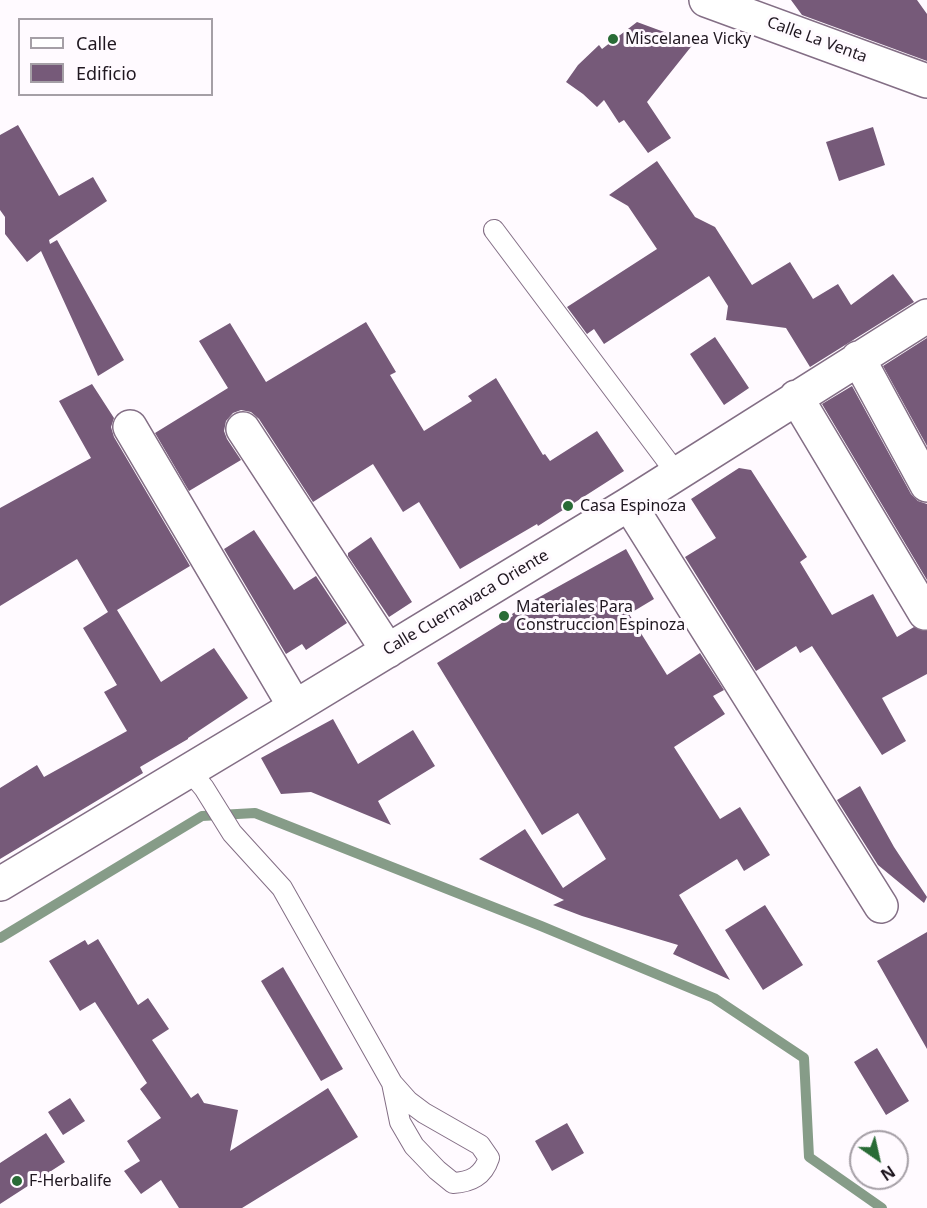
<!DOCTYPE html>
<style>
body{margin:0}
#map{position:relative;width:927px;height:1208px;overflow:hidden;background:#fffaff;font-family:"Noto Sans",sans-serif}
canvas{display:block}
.legend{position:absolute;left:18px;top:18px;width:195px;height:78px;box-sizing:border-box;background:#fffaff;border:2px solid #a59fa6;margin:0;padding:8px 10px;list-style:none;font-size:18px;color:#1f1720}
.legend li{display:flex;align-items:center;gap:12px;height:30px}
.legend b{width:30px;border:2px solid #a59fa6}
.north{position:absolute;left:849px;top:1130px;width:60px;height:60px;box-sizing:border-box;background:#fffaff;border:2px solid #a59fa6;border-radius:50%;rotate:146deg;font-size:16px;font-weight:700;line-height:24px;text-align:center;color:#1f1720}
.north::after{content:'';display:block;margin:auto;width:21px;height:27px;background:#296b36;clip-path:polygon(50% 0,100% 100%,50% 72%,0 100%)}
</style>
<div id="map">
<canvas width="927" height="1208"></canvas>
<ul class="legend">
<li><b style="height:8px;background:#fff"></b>Calle</li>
<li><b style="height:16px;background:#765a79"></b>Edificio</li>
</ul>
<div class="north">N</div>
</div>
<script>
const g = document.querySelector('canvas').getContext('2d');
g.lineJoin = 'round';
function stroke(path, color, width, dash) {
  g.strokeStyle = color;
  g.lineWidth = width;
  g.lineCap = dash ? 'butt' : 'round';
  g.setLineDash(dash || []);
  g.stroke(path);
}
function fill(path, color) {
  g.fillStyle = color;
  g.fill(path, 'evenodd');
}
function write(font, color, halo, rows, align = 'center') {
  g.font = font + ' "Noto Sans",sans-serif';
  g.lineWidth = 6;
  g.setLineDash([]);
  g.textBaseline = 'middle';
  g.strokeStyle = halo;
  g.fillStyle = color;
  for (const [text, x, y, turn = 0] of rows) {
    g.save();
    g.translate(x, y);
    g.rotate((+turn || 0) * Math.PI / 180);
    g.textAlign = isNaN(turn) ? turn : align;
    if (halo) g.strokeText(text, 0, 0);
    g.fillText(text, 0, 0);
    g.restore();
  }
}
stroke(new Path2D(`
 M 0,938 L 202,816 L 255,813 L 541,926 L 714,998 L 804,1058 L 809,1157 L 882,1208`), '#869c88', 10);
fill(new Path2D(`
 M 791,0 L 917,0 L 927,14 L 927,61 L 802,15 Z
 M 637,22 L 694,43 L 647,102 L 671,138 L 648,153 L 624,120 L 619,123 L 604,100 L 597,107 L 583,94 L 566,82 L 578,65 L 599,45 L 602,49 Z
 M 18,125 L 59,196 L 93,177 L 107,201 L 49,240 L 50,244 L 57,240 L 124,360 L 98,376 L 41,251 L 27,262 L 5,234 L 5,217 L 0,210 L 0,135 Z
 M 873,127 L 885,165 L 839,181 L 826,142 Z
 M 657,161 L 695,217 L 715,227 L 752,285 L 790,262 L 813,299 L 838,284 L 851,305 L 893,274 L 914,302 L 810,367 L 786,328 L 726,320 L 728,306 L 709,276 L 604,344 L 594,329 L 587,334 L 567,307 L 657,249 L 628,206 L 609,195 Z
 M 366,322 L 396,372 L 390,375 L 424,431 L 472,401 L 468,396 L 496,378 L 543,455 L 545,454 L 550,461 L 597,431 L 624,471 L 538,526 L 537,524 L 460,569 L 419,502 L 403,512 L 373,464 L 313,502 L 259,419 L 251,412 L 241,410 L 233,413 L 226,421 L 224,431 L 227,439 L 241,460 L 189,491 L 155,433 L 228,388 L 199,341 L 230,323 L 266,382 Z
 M 715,337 L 749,388 L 724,405 L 690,354 Z
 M 927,338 L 927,446 L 883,366 Z
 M 92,384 L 114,418 L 111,427 L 114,437 L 190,566 L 117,610 L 161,682 L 214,648 L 248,698 L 188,738 L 188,739 L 140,767 L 143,773 L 0,859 L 0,788 L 37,765 L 44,777 L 127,731 L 104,692 L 117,685 L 83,628 L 108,612 L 77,559 L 0,606 L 0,508 L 91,458 L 59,401 Z
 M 852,386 L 911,494 L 918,501 L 927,504 L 927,580 L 822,404 Z
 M 739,468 L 751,470 L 807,557 L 800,562 L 832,615 L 873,594 L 897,637 L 914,627 L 927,631 L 927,674 L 882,698 L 906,741 L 882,755 L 812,646 L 800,653 L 796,646 L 756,671 L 685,557 L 716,538 L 691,499 Z
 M 254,530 L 294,590 L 316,576 L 347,623 L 306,650 L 302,644 L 286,654 L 224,549 Z
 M 371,537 L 412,602 L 389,617 L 348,556 L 348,553 Z
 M 626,549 L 654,599 L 629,614 L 667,675 L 700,653 L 724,690 L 713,696 L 725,714 L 674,747 L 720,819 L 740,807 L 770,855 L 744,871 L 737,859 L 679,895 L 730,980 L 673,954 L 678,945 L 582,916 L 553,905 L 564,900 L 479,859 L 525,829 L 563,888 L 606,859 L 578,813 L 542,835 L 437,663 L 513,616 L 512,614 L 534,600 Z
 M 333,719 L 358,764 L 413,730 L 435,766 L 378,801 L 391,825 L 311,792 L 281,794 L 261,758 Z
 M 860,786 L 894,847 L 927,897 L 924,903 L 878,865 L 837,800 Z
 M 765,905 L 803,965 L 763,990 L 725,930 Z
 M 927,932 L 927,1049 L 877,961 Z
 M 98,939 L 138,1005 L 148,998 L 169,1029 L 152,1040 L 191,1098 L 198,1093 L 204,1103 L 238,1110 L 230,1151 L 328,1088 L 358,1137 L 242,1208 L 179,1208 L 161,1180 L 141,1194 L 124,1171 L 140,1161 L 127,1141 L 161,1118 L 140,1089 L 147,1083 L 95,1002 L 80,1011 L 49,961 L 85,940 L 88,945 Z
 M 283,967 L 343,1069 L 321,1081 L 261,981 Z
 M 877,1048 L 909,1101 L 886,1115 L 854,1062 Z
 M 70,1098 L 85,1121 L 63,1135 L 48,1112 Z
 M 567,1123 L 584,1153 L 552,1171 L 535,1141 Z
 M 46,1133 L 65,1162 L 0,1204 L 0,1163 Z`), '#765a79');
const lane = new Path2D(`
 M 494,230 L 677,474
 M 189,770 L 204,788 L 232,833 L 282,888 L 392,1083 L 400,1122 L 414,1146 L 437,1170 L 453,1183 C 471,1182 483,1176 489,1158 L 480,1145 L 424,1113 L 408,1101 L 392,1083`);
const street = new Path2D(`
 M 706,0 L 927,81
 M 858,358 L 927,485
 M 796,397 L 925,613
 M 130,427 L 295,707
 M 243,429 L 388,651
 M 629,504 L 881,906
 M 0,884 L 295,707 L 629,504 L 927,316`);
stroke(lane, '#836e85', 22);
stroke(street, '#836e85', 36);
stroke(lane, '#fff', 20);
stroke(street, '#fff', 33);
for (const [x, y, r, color] of [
 [613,39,6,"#296b36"],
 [568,506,6,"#296b36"],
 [504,616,6,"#296b36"],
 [17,1181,6,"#296b36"]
]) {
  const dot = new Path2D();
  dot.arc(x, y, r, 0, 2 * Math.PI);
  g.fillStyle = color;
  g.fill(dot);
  stroke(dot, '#fffaff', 2);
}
write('16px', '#1f1720', '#fffaff', [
 ["Miscelanea Vicky",625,39],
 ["Casa Espinoza",580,506],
 ["Materiales Para",516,607],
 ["Construccion Espinoza",516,625],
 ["F-Herbalife",29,1181]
], 'left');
write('16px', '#1f1720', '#fffaff', [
 ["Calle La Venta",817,40,20],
 ["Calle Cuernavaca Oriente",466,603,-31]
]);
</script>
